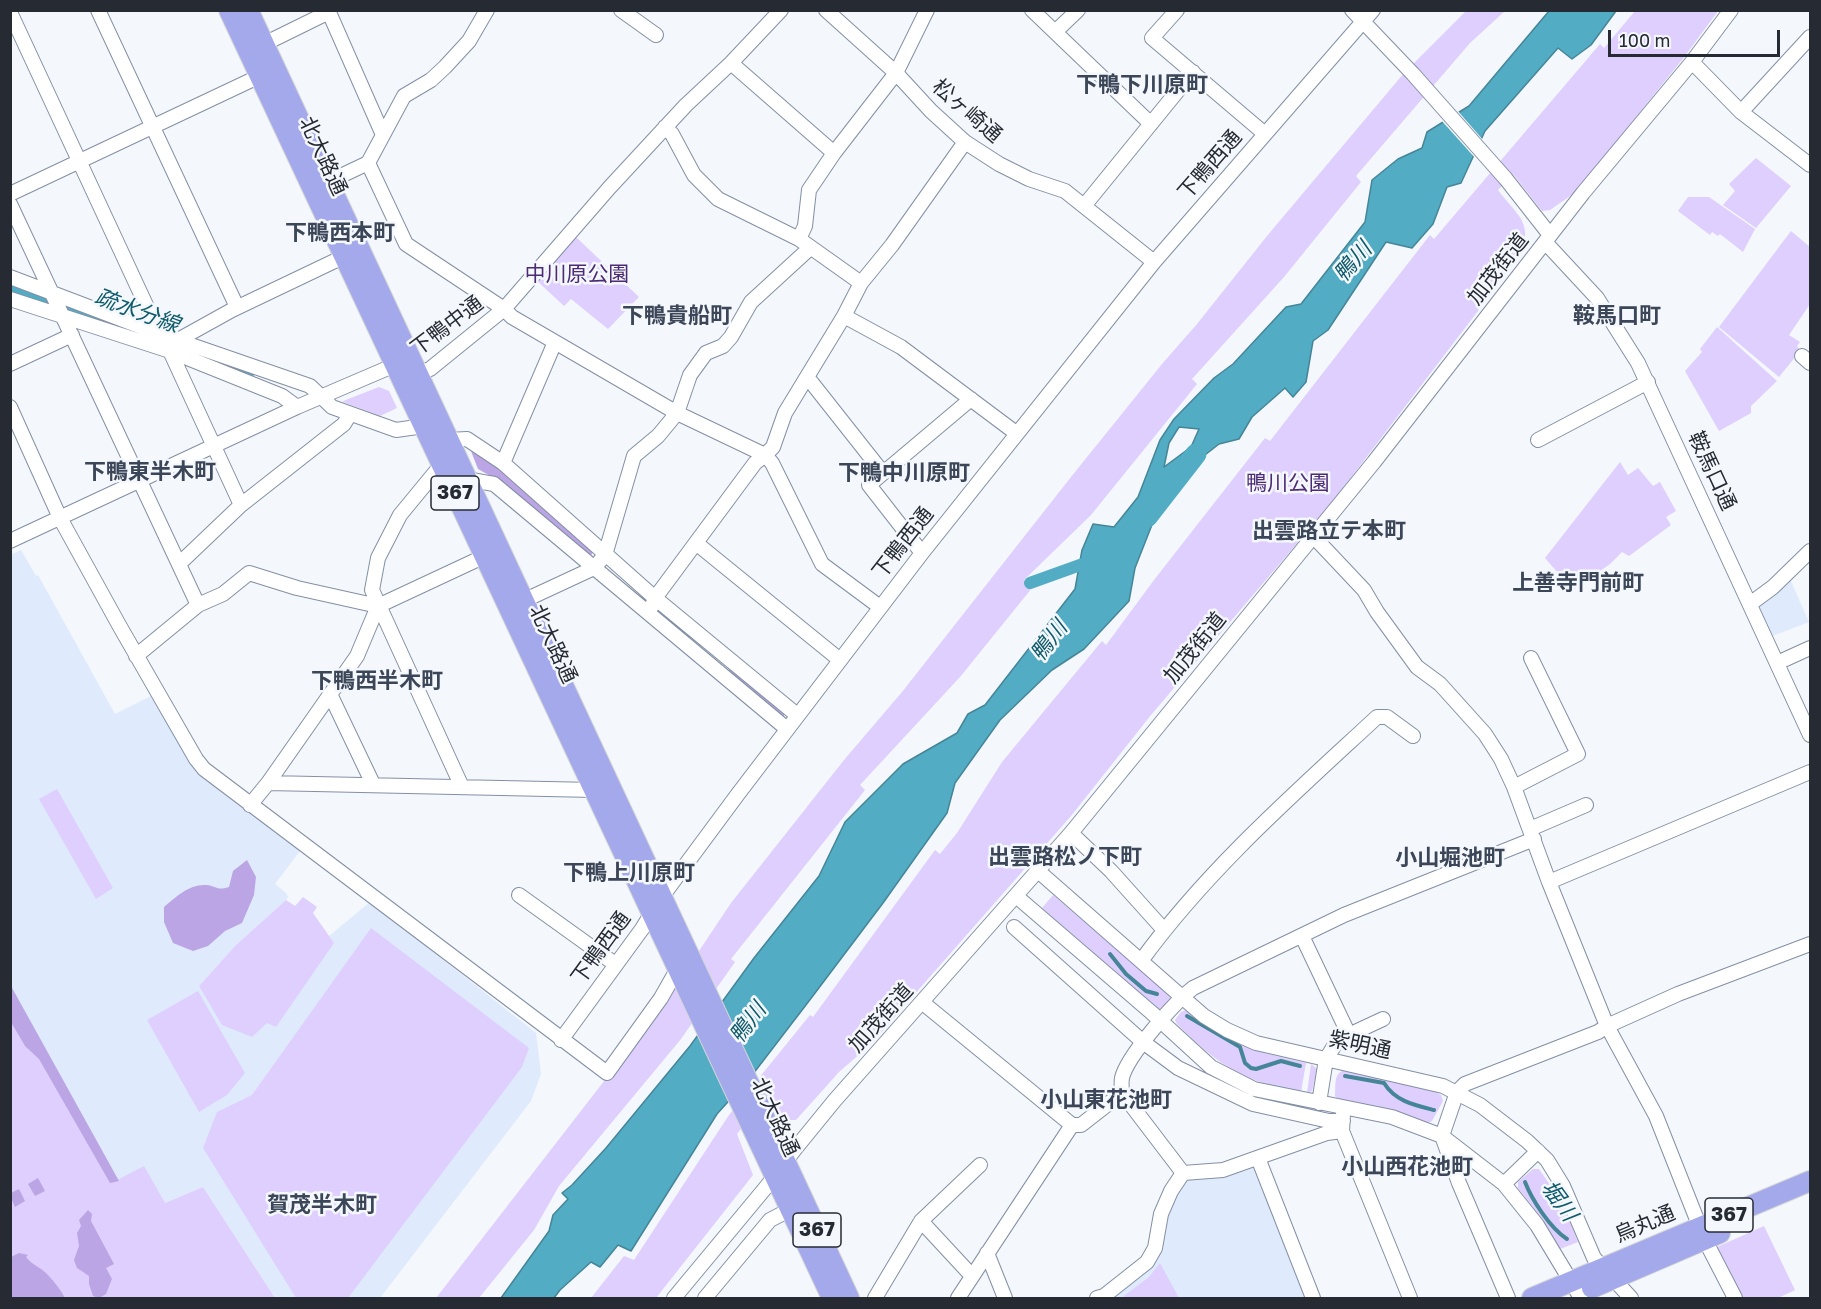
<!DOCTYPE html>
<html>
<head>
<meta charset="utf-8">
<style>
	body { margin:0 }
	#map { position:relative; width:1821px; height:1309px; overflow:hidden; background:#f4f7fb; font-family:"Golos Text",sans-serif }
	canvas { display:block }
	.frame { position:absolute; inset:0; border:12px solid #262b33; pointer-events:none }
	.scale { position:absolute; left:1608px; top:30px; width:172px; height:27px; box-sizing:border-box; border:3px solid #262b33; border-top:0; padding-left:8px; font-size:18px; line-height:21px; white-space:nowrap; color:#262b33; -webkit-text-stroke:4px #f4f7fb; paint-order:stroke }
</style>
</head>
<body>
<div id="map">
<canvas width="1821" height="1309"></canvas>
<div class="frame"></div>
<div class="scale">100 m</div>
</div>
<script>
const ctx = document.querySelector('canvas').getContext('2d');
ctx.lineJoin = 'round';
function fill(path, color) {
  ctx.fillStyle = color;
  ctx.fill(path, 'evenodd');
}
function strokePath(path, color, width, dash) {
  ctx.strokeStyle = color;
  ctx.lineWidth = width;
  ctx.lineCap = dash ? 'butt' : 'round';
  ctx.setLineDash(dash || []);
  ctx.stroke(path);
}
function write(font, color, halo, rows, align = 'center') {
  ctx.font = font + ' "Golos Text","Noto Sans JP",sans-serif';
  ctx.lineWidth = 5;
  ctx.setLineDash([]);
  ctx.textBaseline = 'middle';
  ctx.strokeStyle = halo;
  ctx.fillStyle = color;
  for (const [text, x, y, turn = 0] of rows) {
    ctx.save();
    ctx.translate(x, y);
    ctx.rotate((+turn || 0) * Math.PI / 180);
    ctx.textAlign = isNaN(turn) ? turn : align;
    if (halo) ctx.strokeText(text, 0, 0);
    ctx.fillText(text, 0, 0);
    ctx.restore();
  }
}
const built = new Path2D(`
	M21,550L36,576L38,575L115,714L151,696L196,772L300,851L275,884L286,893L288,897L286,900L235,946L199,986L334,944L329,936L370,902L536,1033L541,1074L531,1101L380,1298H275L203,1187L165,1203L117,1180L11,988L10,555Z
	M1790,579L1809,622L1770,637L1758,610L1759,604Z
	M1256,1166L1288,1255L1308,1298H1111L1147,1271L1163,1249L1165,1211L1181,1183L1189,1179L1219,1176Z`);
const green = new Path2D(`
	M1466,11H1505L1470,43L1356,176L1361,182L1284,277L1192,379L1197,384L1091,515L1024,580L1032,588L960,677L860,785L865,790L731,959L735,962L681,1039L559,1186L534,1230L479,1298H436L663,1005L731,903L844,760L902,692L1071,477L1162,364L1197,324L1267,236L1404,73Z
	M1635,11H1718L1685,56L1576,192L1550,210L1542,211L1513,174L1498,190C1505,200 1515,209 1521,219C1540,254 1488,281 1478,311L1333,501L1151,715L1071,816L870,1045L839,1072L796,1120H778L767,1096L737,1134L753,1175L656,1298H591L624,1256L634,1260L729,1115L810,1015L813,1017L935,850L940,854L957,833L1002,762L1102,641L1106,645L1154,580L1265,438L1270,441L1430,235L1434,239L1600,44L1604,48Z
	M1756,158L1791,186L1756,228L1723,205L1735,191L1729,184Z
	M1688,197H1709L1755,229L1743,252L1720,234L1718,236L1712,232L1710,235L1678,211Z
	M1791,231L1810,247V304L1789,335L1800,342L1797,346L1800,351L1779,377L1719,327Z
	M571,238H577L639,297L608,329L571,299L564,306L535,279Z
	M1717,327L1777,381L1751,406V413L1719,431L1685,371L1702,352L1700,349Z
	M379,387L389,391L397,408L380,416L343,402V401Z
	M1620,462L1628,475L1638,468L1653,486L1660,482L1676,511L1666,517L1671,525L1629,556L1622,552L1610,564L1573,590L1545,558Z
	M57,789L113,888L96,899L39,799Z
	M1053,895L1170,996L1171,1001L1163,1010L1159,1009L1042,908Z
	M303,897L317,907L313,913L334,943L276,1027L267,1023L252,1037L222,1025L199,986L235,946L286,900L295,906Z
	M371,928L529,1048L522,1067L348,1298H296L203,1148L217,1112L252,1095Z
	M10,988L117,1180L144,1166L165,1203L203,1187L275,1298H11Z
	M198,991L245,1073L227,1095L199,1112L147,1020Z
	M1186,1010L1222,1035L1264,1053L1306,1063L1301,1092C1285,1088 1267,1085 1251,1079C1222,1067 1199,1046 1177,1024L1175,1020L1181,1012Z
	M1311,1064L1317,1069L1312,1091L1307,1093Z
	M1345,1070L1434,1091L1441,1095L1443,1101L1432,1121L1428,1123L1339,1101L1335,1096C1336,1085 1333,1073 1345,1070Z
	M1533,1169H1539L1563,1204L1578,1242L1560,1249L1539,1215L1518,1188V1182Z
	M1764,1226L1795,1290L1778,1298H1741L1715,1248Z
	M1160,1263L1179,1298H1125L1124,1296L1149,1277Z`);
const forest = new Path2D(`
	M471,451L506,473L593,552L590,557L501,482L478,469Z
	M732,668L785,713L783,718L729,674L728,671Z
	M247,860L256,877L254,895L242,923L225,931L208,946L193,951L173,943L164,922V907C176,897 189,884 206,885C217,886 216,891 229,887L233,871Z
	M10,986H11L119,1181L110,1183L39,1059L25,1046L11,1022Z
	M38,1178L45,1191L35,1196L28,1184Z
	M19,1189L25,1201L15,1207L11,1198V1193Z
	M88,1210L92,1214L91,1221L114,1264L106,1268L112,1279L106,1294L99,1298L93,1296L89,1284V1276L77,1268L74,1260L79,1246L77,1233L81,1226L79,1220Z
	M19,1253L28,1255L26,1257C32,1265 40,1267 46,1273C53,1280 61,1290 65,1298H11V1257Z`);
const water = new Path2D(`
	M1549,11H1616L1591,45L1572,59L1558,48L1485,131L1461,183L1447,187L1433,224L1412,248L1386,242L1328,330L1313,341L1306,382L1293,397L1285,388L1252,417L1239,439L1219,444L1168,484L1135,568L1129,601L1084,649L1052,670L1000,720L955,783L947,813L883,903L809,1001L753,1074L717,1114L631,1251L618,1245L600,1267L591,1262L560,1290L554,1298H501L549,1231L553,1215L568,1199L562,1193L572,1185L606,1148L690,1046L754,958L819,876L845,822L903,764L957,733L968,714L985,705L1075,589L1082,550L1093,524L1114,527L1138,497L1160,440L1174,419L1214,378L1233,364L1286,307L1301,304L1365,222L1372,180L1398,159L1422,148L1427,132L1469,106ZM1179,427L1199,429L1191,447L1164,467L1169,443Z`);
const pier = new Path2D(`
	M1457,110L1484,141L1476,159L1441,120Z`);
const stream = new Path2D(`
	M1110,954L1126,974L1146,991L1157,994
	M1187,1016L1240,1047L1245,1063L1251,1068L1256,1069L1281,1061L1300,1066
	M1345,1076L1384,1083C1395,1101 1414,1105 1434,1110
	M1525,1182C1532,1200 1550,1228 1567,1239`);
const canal = new Path2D(`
	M10,287L122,329
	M220,364L248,374
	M1030,583L1094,560`);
const river = new Path2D(`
	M1147,517L1196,454`);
const minor = new Path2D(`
	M98,10L237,307
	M328,10L383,135
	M621,10L656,35
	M826,10L896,73L931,111L965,142L999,164L1029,179L1065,191L1154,262
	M1032,10L1151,124
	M1177,10L1152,38L1265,134
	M1352,10L1413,74L1506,179L1550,235
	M10,12L159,333
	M1055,32L1078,10
	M264,44L329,12
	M1692,62L1741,112L1810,165
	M731,63L834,153
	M1741,112L1810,37
	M665,127L672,134L694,175L718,199L799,239L861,283
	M368,163L406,244L504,309L512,317L677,413L765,455L773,447L785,413L844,316L861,283L892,245L965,142
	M328,182L368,163L404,96L431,80L445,67L469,41L487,10
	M10,194L260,76
	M10,204L198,605L223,594L249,573L297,588L378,606L485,556
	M1084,206L1193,72
	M799,239L805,226L809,190L834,153L896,73L927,10
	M1545,242L1597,298L1638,363L1810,735
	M10,277L168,337L310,386L332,407L396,430L424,426
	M10,299L170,351L282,396L297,407
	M844,316L901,347L1016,433
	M178,340L232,310L343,257
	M169,346L170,351L241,505
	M1802,356L1810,363
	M10,364L72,335
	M808,378L883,473
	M10,407L60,518L119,625L196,759L204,769L607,1073L661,998L678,968
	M448,440L467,439L503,463L655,598L797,715
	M1538,440L1648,382
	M503,463L555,342
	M442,464L400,515L378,558L372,590L462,787
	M466,479L494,484L787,729
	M1314,537L1364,590L1377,612L1417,667L1440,684L1485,734L1501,759L1514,787L1549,882L1607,1026L1656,1116L1705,1240L1735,1298
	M10,541L297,407L395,365L417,374L430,369L504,309L610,187L686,105L731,63L781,10
	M696,543L840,660
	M922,553L869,485L971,399
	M179,564L241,505L344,424L350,414
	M523,601L594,568L605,555L634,456L658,436L677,413L690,375L706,353L723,346L731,337L751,302L810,248
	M1750,604L1773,587L1810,551
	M652,606L655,598L755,463L765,455L772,463L822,564L880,607
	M136,656L198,605
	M1777,663L1810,648
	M330,694L373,784
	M268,783L594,790
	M1514,787L1578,754L1531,658
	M250,805L268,783L357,656L378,606
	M1530,829L1586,805
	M1071,833L1111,871L1164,930
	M1037,870L1182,997L1204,1016L1227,1030L1256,1043L1443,1086L1480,1105L1527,1141L1547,1160L1563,1186L1594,1258L1631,1298
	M1549,882L1810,772
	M519,895L615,964
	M1016,896L1152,1013L1211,1067L1254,1089L1392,1117L1442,1136L1504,1184L1537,1225L1581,1298
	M1014,927L1143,1042L1178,1068L1253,1104L1329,1121H1343
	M1302,936L1349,1035
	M1141,961C1208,869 1294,794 1377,717H1387L1413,736
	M923,1003L1072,1125H1081L1122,1093C1122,1088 1121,1083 1122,1078C1127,1056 1174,1003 1193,988L1344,915L1534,839
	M561,1040L642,929L661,898L738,794L922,553L1154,262L1373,10
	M1122,1093L1183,1173
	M1319,1103L1326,1059L1338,1040L1383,1019
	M1342,1131L1410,1298
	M1258,1158L1313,1298
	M1504,1184L1538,1151
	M921,1221L972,1276
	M987,1253L1005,1298
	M674,1298L767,1186L795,1149L835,1100L1071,833L1374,462L1583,193L1692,62L1731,10
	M705,1298L770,1220L791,1209
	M875,1298L921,1221L980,1165
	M958,1298L1072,1125
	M1097,1298L1104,1296L1147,1262L1155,1248L1161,1214L1171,1191L1183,1173L1223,1170L1327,1133L1342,1131L1343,1114
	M1508,1298L1459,1183L1442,1136L1457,1092L1465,1084L1598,1032L1607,1026L1678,994L1810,944`);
const highway = new Path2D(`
	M229,10L832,1298
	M248,10L849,1298
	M1592,1288L1720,1233
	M1532,1298L1810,1181`);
const shields = [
	[455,493,48],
	[1729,1215,48],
	[817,1230,48]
];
const shieldNames = [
	["367",455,493],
	["367",1729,1215],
	["367",817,1230]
];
const streetNames = [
	["松ヶ崎通",967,111,41],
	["北大路通",323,156,65],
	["下鴨西通",1210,165,-49],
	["加茂街道",1498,269,-52],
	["下鴨中通",447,326,-37],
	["鞍馬口通",1712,471,65],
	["下鴨西通",903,543,-52],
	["北大路通",553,644,65],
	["加茂街道",1195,648,-51],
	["下鴨西通",601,948,-54],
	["加茂街道",881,1018,-48],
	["紫明通",1360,1045,12],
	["北大路通",775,1117,65],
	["烏丸通",1645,1224,-23]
];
const parkNames = [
	["中川原公園",577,274],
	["鴨川公園",1288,483]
];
const neighbourhoodNames = [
	["下鴨下川原町",1142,85],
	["下鴨西本町",340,233],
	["下鴨貴船町",677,316],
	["鞍馬口町",1617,316],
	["下鴨東半木町",150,472],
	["下鴨中川原町",904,473],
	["出雲路立テ本町",1329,531],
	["上善寺門前町",1578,583],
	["下鴨西半木町",377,681],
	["出雲路松ノ下町",1065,857],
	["小山堀池町",1450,858],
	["下鴨上川原町",629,873],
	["小山東花池町",1106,1100],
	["小山西花池町",1407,1167],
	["賀茂半木町",322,1205]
];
const waterNames = [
	["鴨川",1353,262,-49],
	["疏水分線",137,311,20],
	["鴨川",1049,641,-52],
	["鴨川",748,1023,-53],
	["堀川",1559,1201,54]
];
fill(built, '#dfebfc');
fill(green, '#dfcffe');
fill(forest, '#bca5e4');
fill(water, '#52acc4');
strokePath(water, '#458598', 1.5);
fill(pier, '#f4f7fb');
strokePath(stream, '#458598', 4);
strokePath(canal, '#52acc4', 12);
strokePath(river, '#52acc4', 21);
strokePath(minor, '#8390a4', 16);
strokePath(highway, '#d4d5d6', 22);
strokePath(minor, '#fff', 14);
strokePath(highway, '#a4a9ec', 20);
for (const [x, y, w] of shields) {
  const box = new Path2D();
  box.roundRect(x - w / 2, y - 17, w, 34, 4.5);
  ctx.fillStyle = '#f4f7fb';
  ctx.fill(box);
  strokePath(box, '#262b33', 1.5);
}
write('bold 20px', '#262b33', null, shieldNames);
write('21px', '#262b33', '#f4f7fb', streetNames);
write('21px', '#4c2b75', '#f4f7fb', parkNames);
write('bold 22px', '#3b4658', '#f4f7fb', neighbourhoodNames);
write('italic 22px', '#0f5b6c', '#f4f7fb', waterNames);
</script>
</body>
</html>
